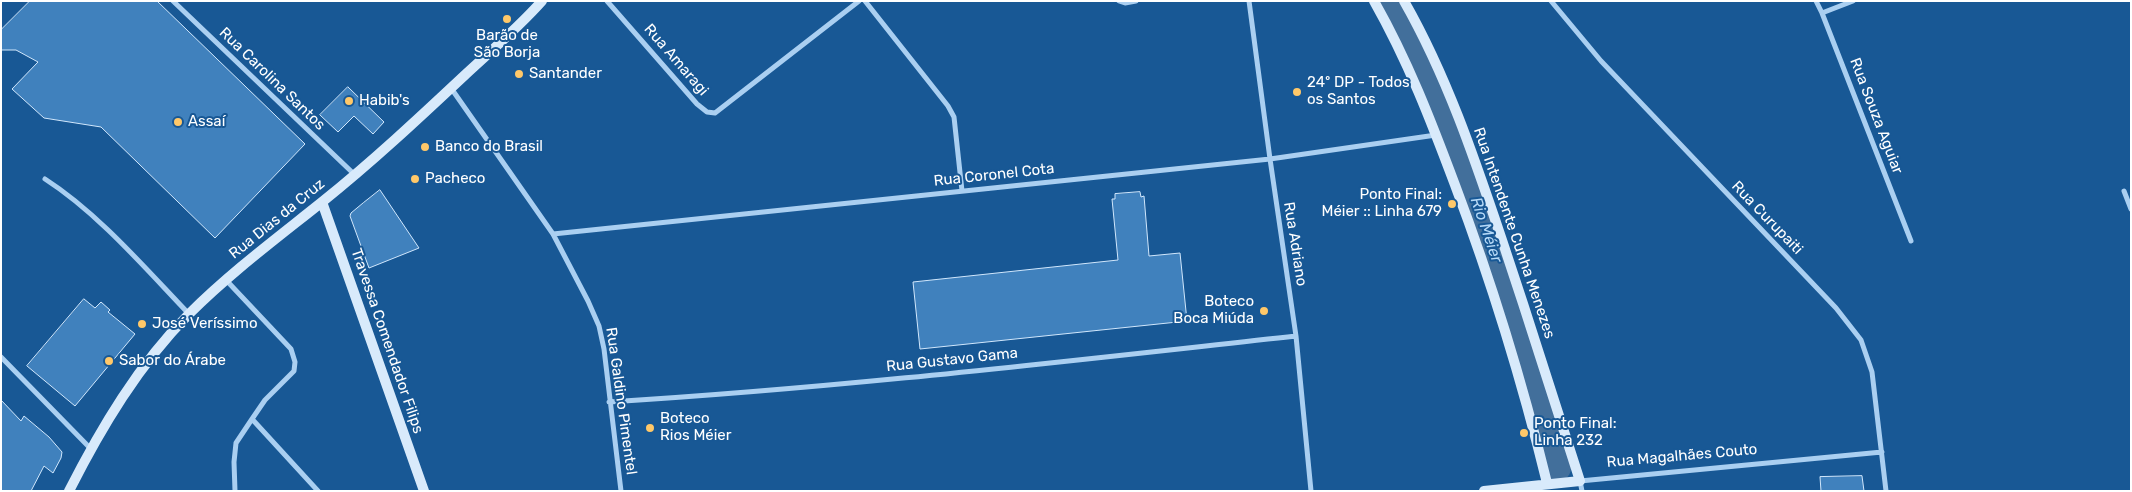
<!DOCTYPE html>
<html>
<head>
<meta charset="utf-8">
<style>
	body { margin:0 }
	#map { position:relative; width:2132px; height:492px; overflow:hidden; background:#185895; font-family:Rubik,sans-serif }
	canvas { display:block }
	.frame { position:absolute; inset:0; border:2px solid #fff; pointer-events:none }
</style>
</head>
<body>
<div id="map">
<canvas width="2132" height="492"></canvas>
<div class="frame"></div>
</div>
<script>
const ctx = document.querySelector('canvas').getContext('2d');
ctx.lineJoin = 'round';
function strokePath(path, color, width, dash) {
  ctx.strokeStyle = color;
  ctx.lineWidth = width;
  ctx.lineCap = dash ? 'butt' : 'round';
  ctx.setLineDash(dash || []);
  ctx.stroke(path);
}
function fill(path, color) {
  ctx.fillStyle = color;
  ctx.fill(path, 'evenodd');
}
function write(font, color, halo, rows, align = 'center') {
  ctx.font = font + ' Rubik,sans-serif';
  ctx.lineWidth = 4;
  ctx.setLineDash([]);
  ctx.textBaseline = 'middle';
  ctx.strokeStyle = halo;
  ctx.fillStyle = color;
  for (const [text, x, y, turn = 0] of rows) {
    ctx.save();
    ctx.translate(x, y);
    ctx.rotate((+turn || 0) * Math.PI / 180);
    ctx.textAlign = isNaN(turn) ? turn : align;
    if (halo) ctx.strokeText(text, 0, 0);
    ctx.fillText(text, 0, 0);
    ctx.restore();
  }
}
const river = new Path2D(`
	M1390,1C1429,70 1456,143 1482,217C1510,300 1536,383 1558,468`);
const building = new Path2D(`
	M30,1H157L305,144L215,238L101,127L44,118L12,89L38,62L16,50H1V30Z
	M348,87L384,122L373,134L354,116L338,132L320,115Z
	M380,190L419,248L369,268L350,216L351,213L363,203Z
	M1140,192L1141,197L1144,196L1149,256L1180,253L1187,321L920,349L913,282L1118,260L1112,199H1115V194Z
	M84,299L95,308L101,302L110,310L108,312L135,334L75,406L27,366Z
	M1,400L21,421L24,416L49,437L62,452L61,458L53,473L44,466L31,491H1Z
	M1862,476L1864,491H1821L1820,477Z`);
const street = new Path2D(`
	M173,1L355,175
	M607,1L697,104L707,112L715,113L859,1
	M865,1L948,106L954,117L962,191
	M1119,1L1125,3L1136,1
	M1249,1L1270,159L1296,336L1311,491
	M1551,1L1601,61L1836,308L1861,340L1872,372L1886,491
	M1816,1L1822,13L1911,241
	M1822,13L1853,1
	M451,88L553,234L588,301L599,326L604,349L621,491
	M45,179C98,213 145,268 189,314
	M2124,191L2131,209
	M553,234L1270,159L1436,135
	M226,280L291,349L295,362L294,371L265,400L252,419L318,491
	M1,357L90,448
	M609,402C839,388 1067,361 1296,336
	M235,491L234,462L236,443L252,419
	M1582,491L1580,481L1882,452`);
const secondary = new Path2D(`
	M1374,1C1408,61 1431,121 1455,185C1492,283 1522,381 1547,483
	M1404,1C1448,78 1476,163 1504,246C1530,324 1555,402 1580,481L1484,491
	M322,202L424,491
	M69,491C101,428 139,364 189,314C230,273 277,238 322,202C372,162 419,118 466,74C492,50 519,27 542,1`);
const markers = [
	[507,19,5,"#ffc869"],
	[519,74,5,"#ffc869"],
	[1297,92,5,"#ffc869"],
	[349,101,5,"#ffc869"],
	[178,122,5,"#ffc869"],
	[425,147,5,"#ffc869"],
	[415,179,5,"#ffc869"],
	[1452,204,5,"#ffc869"],
	[1264,311,5,"#ffc869"],
	[142,324,5,"#ffc869"],
	[109,361,5,"#ffc869"],
	[650,428,5,"#ffc869"],
	[1524,433,5,"#ffc869"]
];
const poiNames = [
	["Barão de",507,36,"center"],
	["São Borja",507,53,"center"],
	["Santander",529,74],
	["24º DP - Todos",1307,83],
	["os Santos",1307,100],
	["Habib's",359,101],
	["Assaí",188,122],
	["Banco do Brasil",435,147],
	["Pacheco",425,179],
	["Ponto Final:",1442,195,"right"],
	["Méier :: Linha 679",1442,212,"right"],
	["Boteco",1254,302,"right"],
	["Boca Miúda",1254,319,"right"],
	["José Veríssimo",152,324],
	["Sabor do Árabe",119,361],
	["Boteco",660,419],
	["Rios Méier",660,436],
	["Ponto Final:",1534,424],
	["Linha 232",1534,441]
];
const streetNames = [
	["Rua Amaragi",676,60,49],
	["Rua Carolina Santos",272,79,44],
	["Rua Souza Aguiar",1876,116,69],
	["Rua Coronel Cota",994,175,-6],
	["Rua Curupaiti",1767,218,46],
	["Rua Dias da Cruz",277,219,-39],
	["Rua Intendente Cunha Menezes",1514,233,71],
	["Rua Adriano",1295,244,81],
	["Travessa Comendador Filips",387,341,71],
	["Rua Gustavo Gama",952,360,-6],
	["Rua Galdino Pimentel",621,401,82],
	["Rua Magalhães Couto",1682,456,-5]
];
const waterNames = [
	["Rio Méier",1486,230,71]
];
strokePath(river, '#426f9b', 26);
fill(building, '#4081bd');
strokePath(building, '#d1e7fc', 1);
strokePath(street, '#aacff1', 5);
strokePath(secondary, '#d8eafb', 10);
for (const [x, y, r, color] of markers) {
  const dot = new Path2D();
  dot.arc(x, y, r, 0, 2 * Math.PI);
  ctx.fillStyle = color;
  ctx.fill(dot);
  strokePath(dot, '#185895', 2);
}
write('15px', '#fff', '#185895', poiNames, 'left');
write('15px', '#fff', '#185895', streetNames);
write('italic 16px', '#b6d9f7', '#185895', waterNames);
</script>
</body>
</html>
